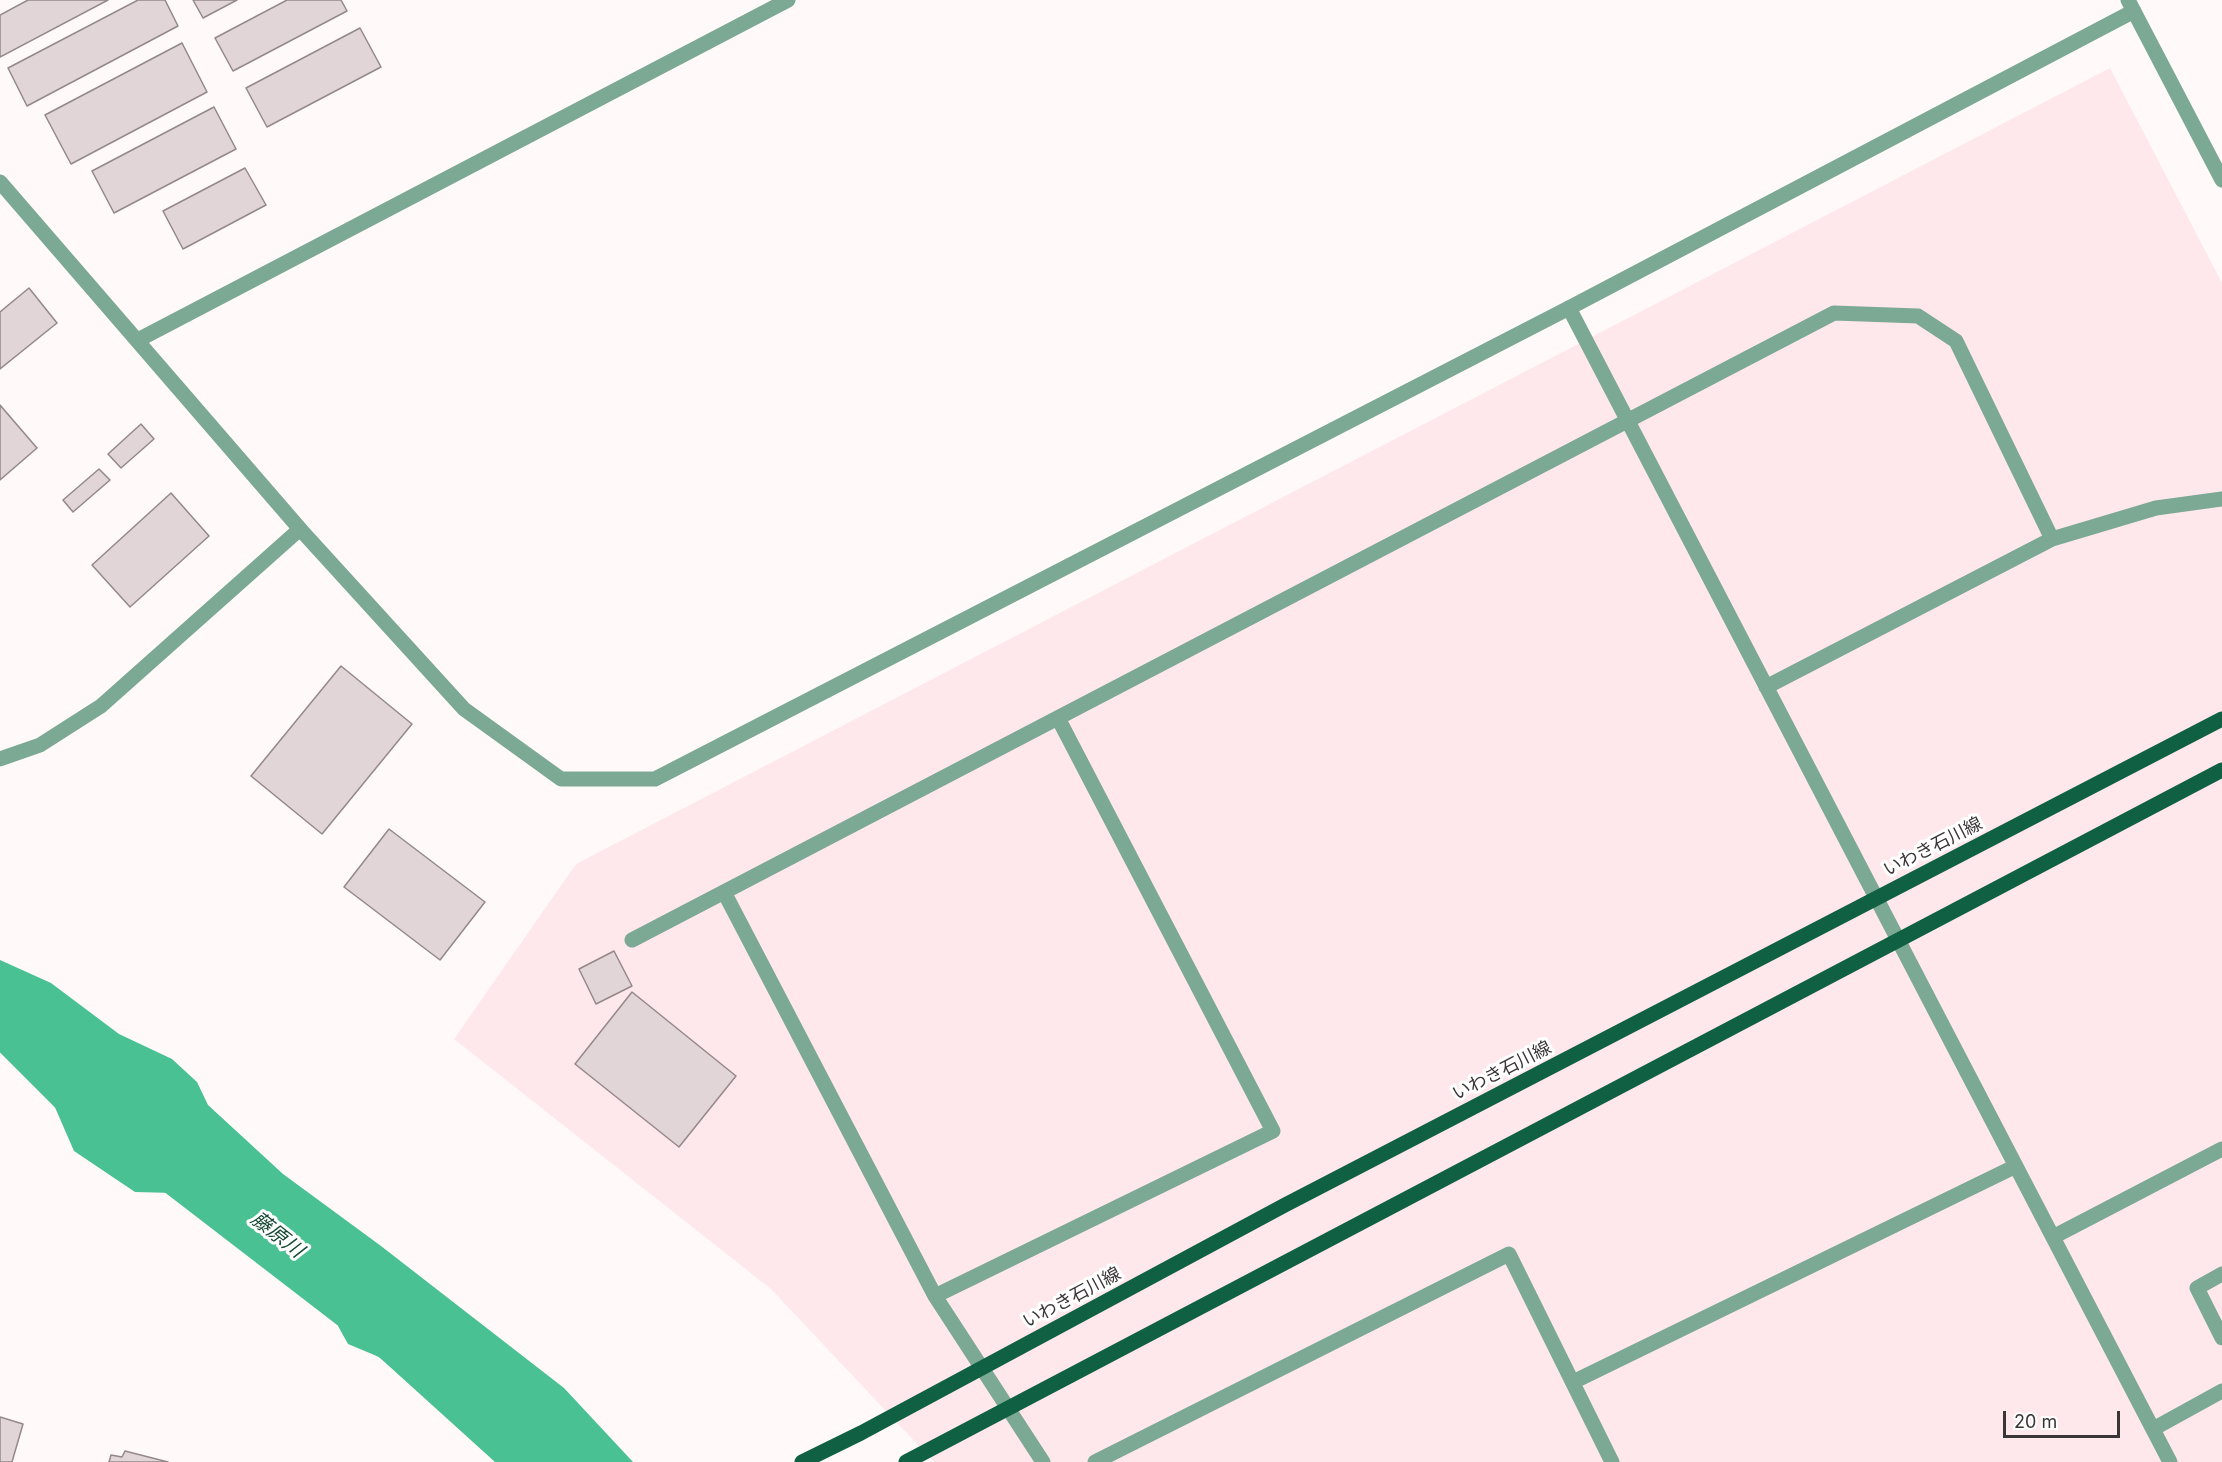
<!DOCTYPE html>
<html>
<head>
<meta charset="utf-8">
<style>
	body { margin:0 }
	#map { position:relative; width:2222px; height:1462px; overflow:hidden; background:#fff9fa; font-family:Inter,sans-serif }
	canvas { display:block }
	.scale { position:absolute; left:2003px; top:1411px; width:117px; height:27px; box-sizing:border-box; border:3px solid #3a3536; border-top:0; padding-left:8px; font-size:18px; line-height:21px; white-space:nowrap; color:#3a3536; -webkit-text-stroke:4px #fff; paint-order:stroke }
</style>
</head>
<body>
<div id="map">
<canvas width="2222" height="1462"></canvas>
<div class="scale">20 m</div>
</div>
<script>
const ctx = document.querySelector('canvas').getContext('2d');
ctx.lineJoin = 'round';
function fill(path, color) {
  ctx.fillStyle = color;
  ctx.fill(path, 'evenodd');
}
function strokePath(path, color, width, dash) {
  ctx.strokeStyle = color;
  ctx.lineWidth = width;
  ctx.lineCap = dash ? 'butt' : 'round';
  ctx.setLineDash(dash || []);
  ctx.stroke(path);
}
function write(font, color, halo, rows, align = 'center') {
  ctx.font = font + ' Inter,"Noto Sans JP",sans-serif';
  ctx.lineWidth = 6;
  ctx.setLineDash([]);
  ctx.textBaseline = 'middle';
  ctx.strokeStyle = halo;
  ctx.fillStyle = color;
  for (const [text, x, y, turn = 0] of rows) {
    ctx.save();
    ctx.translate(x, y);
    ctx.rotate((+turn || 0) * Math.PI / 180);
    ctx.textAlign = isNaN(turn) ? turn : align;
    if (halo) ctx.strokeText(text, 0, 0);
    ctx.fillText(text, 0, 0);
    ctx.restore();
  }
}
const built = new Path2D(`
	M2110,68L2222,283V1462H934L771,1289L454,1039L576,864Z`);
const water = new Path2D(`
	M0,960L51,983L119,1034L172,1059L197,1082L208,1105L283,1174L381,1246L564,1388L633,1462H495L379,1357L348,1344L338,1326L349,1300L334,1264L302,1234L250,1193L217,1178L174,1193L135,1192L74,1151L47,1089L0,1045Z`);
const river = new Path2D(`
	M0,1003L80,1083L431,1353L559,1462`);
const building = new Path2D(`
	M28,0H108L0,57V15Z
	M138,0H165L178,26L27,106L8,68Z
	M193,0H237L203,18Z
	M287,0H341L347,11L233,71L215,38Z
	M360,28L381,67L267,127L246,88Z
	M182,43L207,92L71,164L45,115Z
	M214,107L236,149L114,213L92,171Z
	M245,168L266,205L183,249L163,211Z
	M29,288L57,323L0,369V312Z
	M0,405L37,448L0,480Z
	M141,424L154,439L121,468L108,454Z
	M99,469L110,480L73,512L63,500Z
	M171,493L209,536L130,607L92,565Z
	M341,666L412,724L322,834L251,776Z
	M389,829L485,902L440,960L344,887Z
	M614,951L632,986L596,1004L579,969Z
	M632,992L736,1076L679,1147L575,1064Z
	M0,1417L23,1424L12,1462H0Z
	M125,1451L168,1462H109L111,1455L122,1457Z`);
const service = new Path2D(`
	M1569,308L2170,1462
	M1766,687L2052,539L2156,508L2222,499
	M724,892L935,1296L1043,1462
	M632,940L1834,313L1918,316L1956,341L2052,539
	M2053,1237L2222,1149
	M2222,1274L2197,1288L2222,1338
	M935,1296L1273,1131L1058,718
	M1573,1382L2016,1166
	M2153,1429L2222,1391
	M1095,1462L1509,1254L1612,1462`);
const minor = new Path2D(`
	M0,759L40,745L101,706L300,529`);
const tertiary = new Path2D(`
	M2128,0L2222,180
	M0,182L300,529L464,709L561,779H655L1569,308L2134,11
	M138,340L788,0`);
const primary = new Path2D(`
	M802,1462L861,1433L1285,1205L2222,719
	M906,1462L2222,770`);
const streetNames = [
	["いわき石川線",1933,847,-27],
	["いわき石川線",1502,1071,-27],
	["いわき石川線",1072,1298,-28]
];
const waterNames = [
	["藤原川",277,1235,38]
];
fill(built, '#ffe8ec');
fill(water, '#49c192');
strokePath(river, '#49c192', 70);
fill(building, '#e2d5d7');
strokePath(building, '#94888a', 1.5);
strokePath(service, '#7ca993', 15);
strokePath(minor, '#7ca993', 15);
strokePath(tertiary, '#7ca993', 15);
strokePath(primary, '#106044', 15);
write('18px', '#3a3536', '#fff', streetNames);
write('italic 20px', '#164834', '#fff', waterNames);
</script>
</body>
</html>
